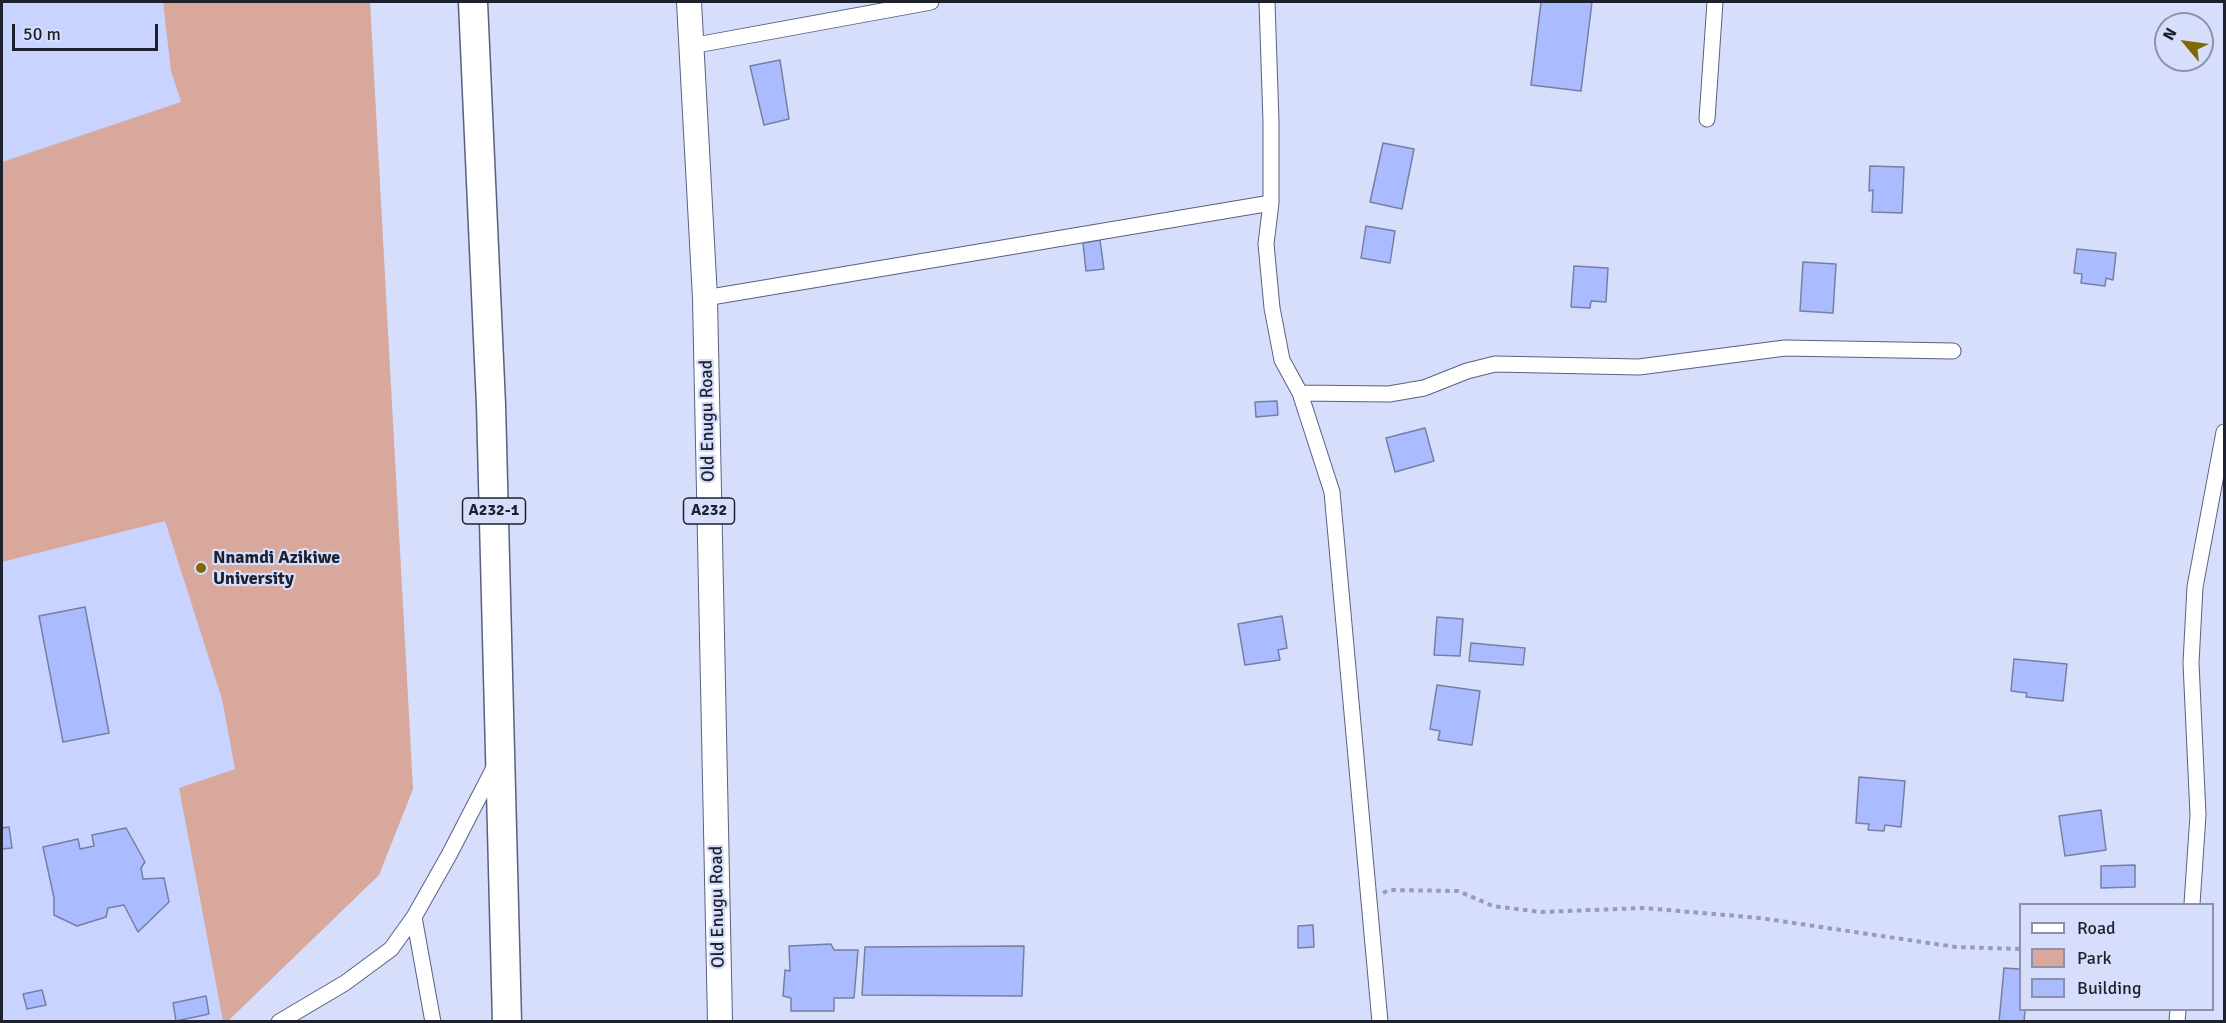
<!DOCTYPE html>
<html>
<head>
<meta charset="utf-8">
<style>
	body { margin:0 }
	#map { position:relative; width:2226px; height:1023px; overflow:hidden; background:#d6defb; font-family:Signika,sans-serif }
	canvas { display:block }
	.frame { position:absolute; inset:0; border:3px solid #1d212e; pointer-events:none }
	.legend { position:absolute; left:2019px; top:903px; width:195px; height:108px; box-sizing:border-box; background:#d6defb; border:2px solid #8c92a9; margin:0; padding:8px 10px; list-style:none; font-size:18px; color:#1d212e }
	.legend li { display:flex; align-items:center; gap:12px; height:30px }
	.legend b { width:30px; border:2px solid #8c92a9 }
	.north { position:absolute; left:2154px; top:12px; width:60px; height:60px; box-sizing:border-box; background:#d6defb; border:2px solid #8c92a9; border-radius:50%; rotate:299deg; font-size:16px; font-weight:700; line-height:24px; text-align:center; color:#1d212e }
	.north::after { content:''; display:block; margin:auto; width:21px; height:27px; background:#816901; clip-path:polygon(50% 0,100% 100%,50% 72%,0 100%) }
	.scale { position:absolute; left:12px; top:24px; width:146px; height:27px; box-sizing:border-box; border:3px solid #1d212e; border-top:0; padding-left:8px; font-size:18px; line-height:21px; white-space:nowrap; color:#1d212e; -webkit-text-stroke:4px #d6defb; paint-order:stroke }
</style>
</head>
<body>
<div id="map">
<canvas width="2226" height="1023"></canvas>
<div class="frame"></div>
<ul class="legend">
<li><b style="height:8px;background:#fff"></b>Road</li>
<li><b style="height:16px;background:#d9a89c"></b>Park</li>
<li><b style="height:16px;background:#abf"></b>Building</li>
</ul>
<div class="north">N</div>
<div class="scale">50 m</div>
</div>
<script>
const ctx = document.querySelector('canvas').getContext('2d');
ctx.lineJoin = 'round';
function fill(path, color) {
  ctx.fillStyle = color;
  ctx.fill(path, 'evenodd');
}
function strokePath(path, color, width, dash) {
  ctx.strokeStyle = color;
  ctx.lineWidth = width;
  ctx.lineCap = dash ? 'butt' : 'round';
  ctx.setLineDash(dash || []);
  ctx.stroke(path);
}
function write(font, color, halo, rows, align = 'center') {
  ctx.font = font + ' Signika,sans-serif';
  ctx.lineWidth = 4.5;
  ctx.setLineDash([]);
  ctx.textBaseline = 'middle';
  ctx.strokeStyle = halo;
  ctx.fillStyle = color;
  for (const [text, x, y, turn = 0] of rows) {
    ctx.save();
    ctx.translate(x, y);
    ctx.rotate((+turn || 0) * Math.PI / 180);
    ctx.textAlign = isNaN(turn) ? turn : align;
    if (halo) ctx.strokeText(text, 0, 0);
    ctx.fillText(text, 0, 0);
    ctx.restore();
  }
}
const built = new Path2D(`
	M2,2H370L413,789L379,875L228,1021L2,1022Z`);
const green = new Path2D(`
	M163,2H370L413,789L379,875L228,1021H223L179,788L235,769L222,699L165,521L2,562V162L181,102L171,71Z`);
const building = new Path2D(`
	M1541,2H1592L1581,91L1531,85Z
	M780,60L789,119L764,125L750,66Z
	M1383,143L1414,149L1402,209L1370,202Z
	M1870,166L1904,167L1902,213L1872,212L1873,190L1869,191Z
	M1366,226L1395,231L1390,263L1361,258Z
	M1100,240L1104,269L1086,271L1083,243Z
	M2077,249L2116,253L2113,280L2106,278L2105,286L2081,283L2082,274L2074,273Z
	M1803,262L1836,264L1833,313L1800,311Z
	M1574,266L1608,268L1606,302L1591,301L1590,308L1571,307Z
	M1277,401L1278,415L1256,417L1255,402Z
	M1425,428L1434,461L1395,472L1386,438Z
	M85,607L109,733L63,742L39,616Z
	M1282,616L1287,648L1278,650L1280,660L1245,665L1238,624Z
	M1437,617L1463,619L1460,656L1434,655Z
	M1471,643L1525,648L1523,665L1469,661Z
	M2014,659L2067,664L2063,701L2026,697L2027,693L2011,691Z
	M1437,685L1480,691L1472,745L1438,740L1440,731L1430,729Z
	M1859,777L1905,781L1901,827L1885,825L1884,831L1868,830L1869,824L1856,823Z
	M2101,810L2106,850L2065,856L2059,816Z
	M9,827L12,848L2,849V828Z
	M126,828L145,862L141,868L143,879L164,878L169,902L138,932L124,905L108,908L106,917L77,926L54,915V898L43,847L78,839L80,849L94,846L92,835Z
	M2135,865V887L2101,888V866Z
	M1313,925L1314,947L1298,948V926Z
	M831,944L834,950H858L854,998H834V1011H791V998L783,996L785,970L790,971L789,946Z
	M1024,946L1022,996L862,995L865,947Z
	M2004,968L2020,969V1010H2025L2024,1022H1999Z
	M42,990L46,1005L27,1009L23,994Z
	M206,996L209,1014L176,1021L173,1003Z`);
const path = new Path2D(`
	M1383,893L1389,890L1458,891L1493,906L1541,912L1644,908L1760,918L1956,947L2020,949`);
const street = new Path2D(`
	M1267,2L1271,122V203L1266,244L1272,308L1282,360L1300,393L1332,492L1380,1022
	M691,46L931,2
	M1707,119L1715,2
	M705,298L1271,203
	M1300,393L1389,394L1424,388L1467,371L1495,364L1639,367L1785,348L1953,351
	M2192,904L2198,815L2191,663L2195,587L2224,432
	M414,917L433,1022
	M279,1022L345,983L391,949L414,917L449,855L496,764
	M2177,1022L2178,1010`);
const primary = new Path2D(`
	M689,2L705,298L720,1022`);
const highway = new Path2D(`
	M473,2L491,405L507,1022`);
const markers = [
	[201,568,6,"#816901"]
];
const shields = [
	[494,511,63],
	[709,511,51]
];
const shieldNames = [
	["A232-1",494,511],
	["A232",709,511]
];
const streetNames = [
	["Old Enugu Road",708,421,-91],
	["Old Enugu Road",718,907,-91]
];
const poiNames = [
	["Nnamdi Azikiwe",213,558],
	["University",213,579]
];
fill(built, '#c8d4ff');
fill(green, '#d9a89c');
fill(building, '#abf');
strokePath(building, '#777fa0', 1.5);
strokePath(street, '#596180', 17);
strokePath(primary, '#596180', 26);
strokePath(highway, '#596180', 31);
strokePath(path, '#959cb3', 4, [4.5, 4.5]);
strokePath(street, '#fff', 15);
strokePath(primary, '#fff', 24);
strokePath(highway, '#fff', 28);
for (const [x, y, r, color] of markers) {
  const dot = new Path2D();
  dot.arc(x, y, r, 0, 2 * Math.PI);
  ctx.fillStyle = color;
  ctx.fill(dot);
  strokePath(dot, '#d6defb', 2);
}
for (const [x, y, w] of shields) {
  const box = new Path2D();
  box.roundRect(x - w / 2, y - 13, w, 26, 4.5);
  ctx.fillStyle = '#d6defb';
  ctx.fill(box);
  strokePath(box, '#1d212e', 1.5);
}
write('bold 16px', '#1d212e', null, shieldNames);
write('18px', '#1d212e', '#d6defb', streetNames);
write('bold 18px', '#1d212e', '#d6defb', poiNames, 'left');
</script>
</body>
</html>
